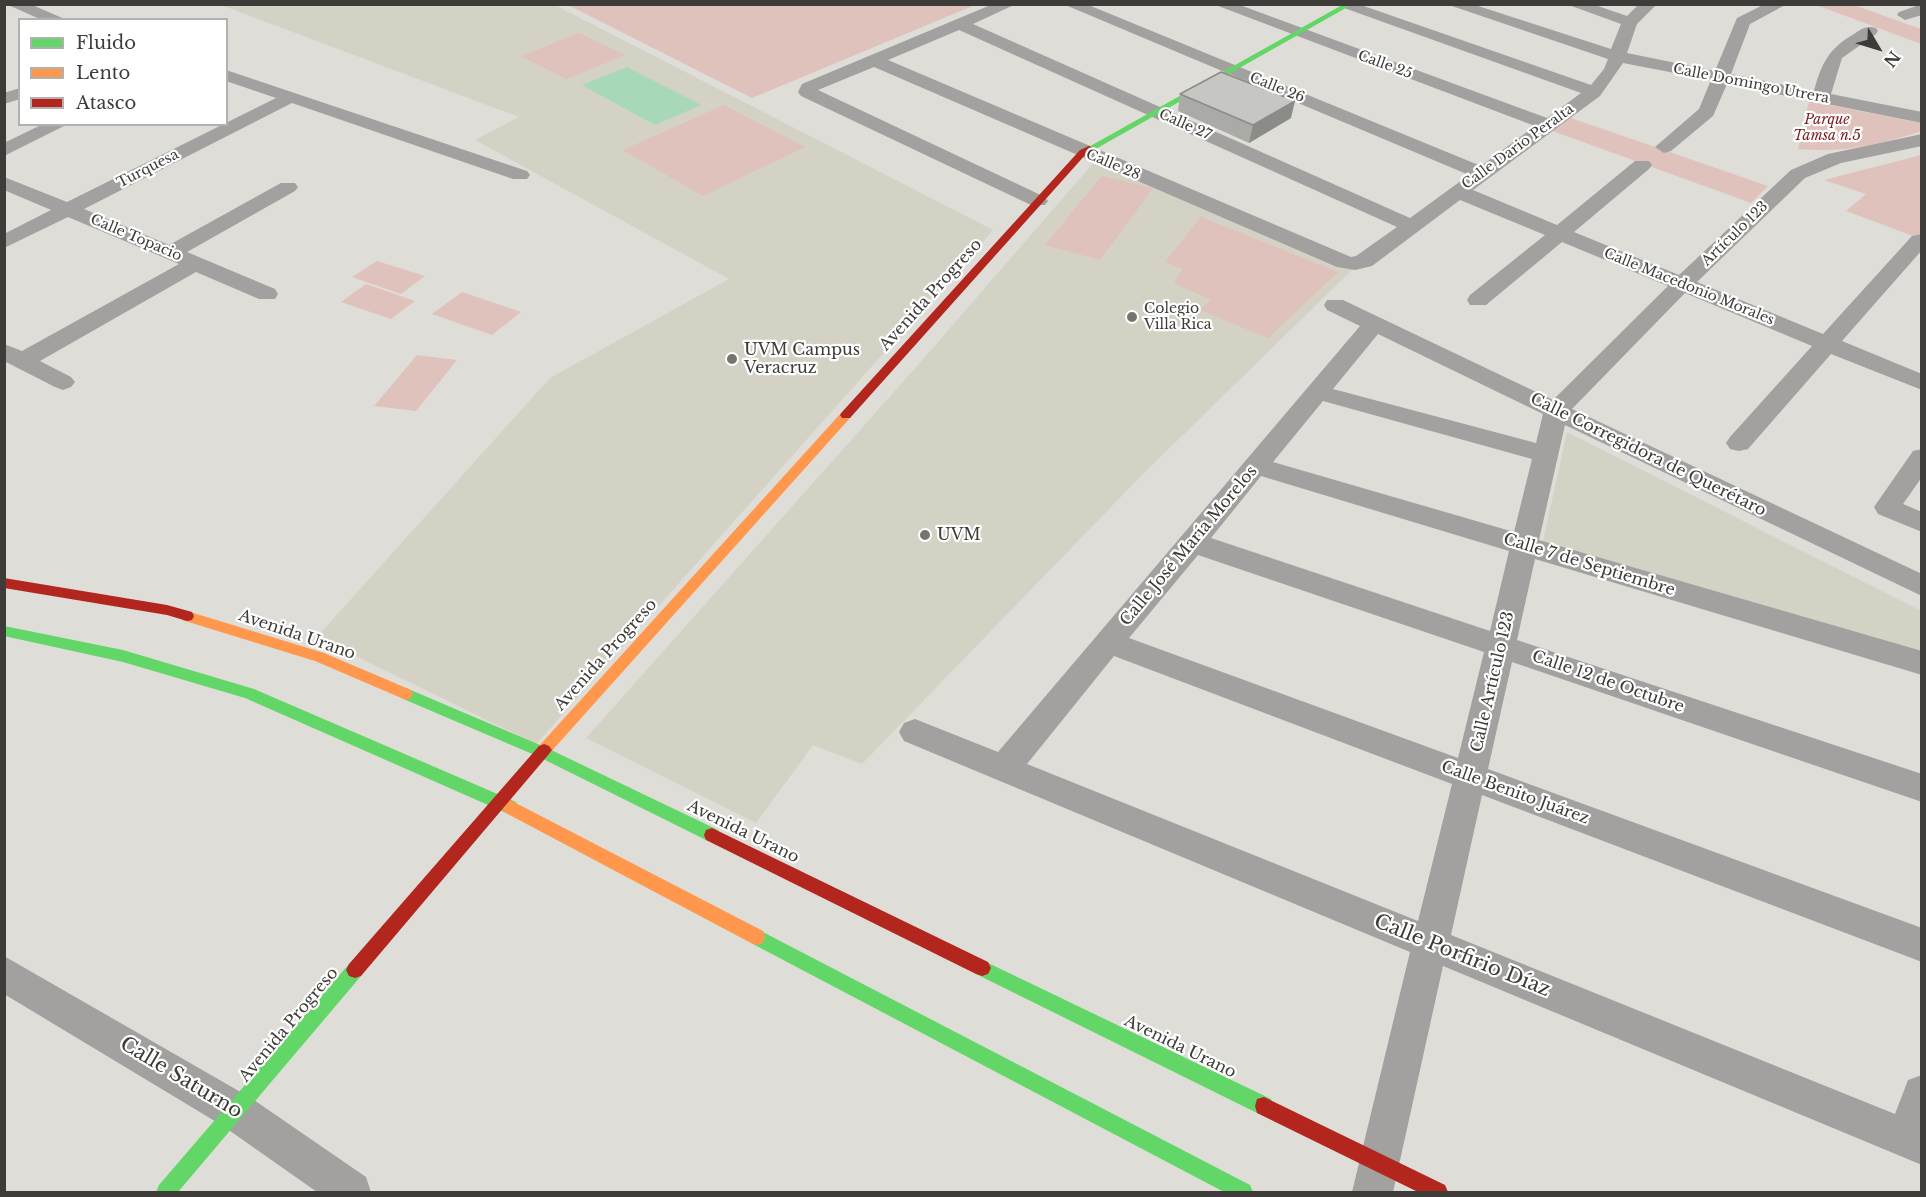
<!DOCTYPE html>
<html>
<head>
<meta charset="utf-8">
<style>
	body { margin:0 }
	#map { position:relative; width:1926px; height:1197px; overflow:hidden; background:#dfddd8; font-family:"Libre Baskerville",serif }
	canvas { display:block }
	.frame { position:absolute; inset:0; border:6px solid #3d3c38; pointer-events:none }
	.legend { position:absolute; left:18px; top:18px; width:210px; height:108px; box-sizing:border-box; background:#fff; border:2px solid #b1b1af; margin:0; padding:8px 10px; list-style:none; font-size:18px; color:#3d3c38 }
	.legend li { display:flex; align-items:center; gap:12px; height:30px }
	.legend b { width:30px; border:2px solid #b1b1af }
	.north { position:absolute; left:1848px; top:18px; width:60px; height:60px; -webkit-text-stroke:4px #fff; paint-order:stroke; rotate:128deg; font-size:16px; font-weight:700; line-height:24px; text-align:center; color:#3d3c38 }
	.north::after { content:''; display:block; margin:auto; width:21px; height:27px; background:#3d3c38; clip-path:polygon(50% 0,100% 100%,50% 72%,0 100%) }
</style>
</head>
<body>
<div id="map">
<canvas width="1926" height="1197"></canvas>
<div class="frame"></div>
<ul class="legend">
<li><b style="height:8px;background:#63d668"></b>Fluido</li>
<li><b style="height:8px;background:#ff974d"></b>Lento</li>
<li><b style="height:8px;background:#b3261e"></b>Atasco</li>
</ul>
<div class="north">N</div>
</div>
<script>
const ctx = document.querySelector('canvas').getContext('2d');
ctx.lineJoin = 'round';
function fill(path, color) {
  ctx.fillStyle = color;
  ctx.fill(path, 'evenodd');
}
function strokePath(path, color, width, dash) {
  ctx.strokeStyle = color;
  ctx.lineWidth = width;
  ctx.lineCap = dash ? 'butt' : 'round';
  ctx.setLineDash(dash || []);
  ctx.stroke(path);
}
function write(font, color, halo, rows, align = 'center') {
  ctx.font = font + ' "Libre Baskerville",serif';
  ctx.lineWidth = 4.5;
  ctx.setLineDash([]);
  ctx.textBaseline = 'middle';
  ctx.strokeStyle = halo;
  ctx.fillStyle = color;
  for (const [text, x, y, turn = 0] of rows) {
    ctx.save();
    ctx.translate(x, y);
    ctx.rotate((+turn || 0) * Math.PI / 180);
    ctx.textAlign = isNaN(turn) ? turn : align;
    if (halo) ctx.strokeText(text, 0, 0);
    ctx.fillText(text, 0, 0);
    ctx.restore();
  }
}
const built = new Path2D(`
	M221,5H555L993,230L536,744L317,637L550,378L729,279L475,140L519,117Z
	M1095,161L1353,269L1142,475L862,764L813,745L756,823L586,738L918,365Z
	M1567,432L1921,611V653L1543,541Z`);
const green = new Path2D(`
	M568,5H975L752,98Z
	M1816,5H1854L1921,29V44Z
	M579,33L625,55L567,79L521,56Z
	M1809,101L1921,123V131C1881,145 1841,153 1798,149Z
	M724,105L805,147L703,196L623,150Z
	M1568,117L1768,186L1751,203L1550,130Z
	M1921,155V239L1846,211L1866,194L1824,180Z
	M1102,176L1153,188L1100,260L1045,245Z
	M1201,217L1338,272L1268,338L1200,310L1211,300L1174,283L1183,269L1165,262Z
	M377,261L425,276L401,294L352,277Z
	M366,284L415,301L391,319L341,302Z
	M462,292L521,312L492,335L432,314Z
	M417,355L457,360L416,411L374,406Z`);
const water = new Path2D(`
	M627,67L701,105L655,125L582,85Z`);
const street = new Path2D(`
	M6,4H30L67,20H42Z
	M993,4H1016L973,24L1410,218L1469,175L1063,4H1086L1481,166L1535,126L1213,4H1237L1547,118L1581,93L1333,4H1358L1591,85L1604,69L1608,59L1446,4H1472L1611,49L1621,24L1566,4H1592L1627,16L1639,4H1657L1637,24L1627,53L1715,71L1737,18L1765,4H1787L1750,24L1731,74L1814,91C1821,64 1829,48 1854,34C1861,29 1867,25 1876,28L1878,31L1876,34L1842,58L1831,94L1922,112V123L1727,84L1713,116L1671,151L1664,153L1655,147L1699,109L1711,80L1623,63L1600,96L1473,190L1557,225L1635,161H1649L1652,165L1649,169L1574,232L1679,275L1791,170L1828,154L1922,134V146L1841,163L1805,178L1697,282L1823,334L1912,236L1922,234V250L1842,341L1922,374V390L1831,354L1748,449L1739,451L1730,449L1726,443L1730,437L1812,346L1685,293L1572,409L1922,574V596L1565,425L1539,540L1922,651V675L1535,559L1517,640L1922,774V802L1512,662L1488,769L1922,928V962L1482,795L1451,935L1895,1114L1908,1080L1922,1075V1165L1443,966L1393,1192H1352L1410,952L904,741L899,732L904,723L915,719L998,752L1360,326L1327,310L1324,305L1327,300H1343L1553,400L1668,286L1562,242L1486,305H1470L1467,300L1470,295L1545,235L1460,200L1372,266L1355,270L1337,267L874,67L818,90L1045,197L1048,201L1045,205H1031L801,96L798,92L802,84ZM959,30L1397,227L1356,256L1351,257L888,60ZM1378,334L1543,414L1536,443L1333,389ZM1323,401L1532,459L1514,532L1273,462ZM1261,476L1509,551L1490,631L1211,538ZM1198,555L1484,652L1458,758L1129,638ZM1114,656L1452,784L1418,921L1027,764Z
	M1922,4V15L1905,20L1897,15L1899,12Z
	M226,70L527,171L530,175L527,179H513L292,103L84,209L169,245L281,183H295L298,187L295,191L187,252L275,289L278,294L275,299H259L196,272L40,361L71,377L75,382L71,387L63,390L55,387L4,361V344L22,351L179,264L68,217L4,248V234L51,210L4,190V177L67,202L276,98L226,81Z
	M20,88V99L4,104V93Z
	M43,124H68L4,156V143Z
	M1922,449V477L1903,504L1922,512V532L1878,514L1874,507L1913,451Z
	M4,956L251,1098L366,1177L371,1192H317L223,1126L4,994Z`);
const fast = new Path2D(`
	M1344,4H1353L1092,151L1085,149Z
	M4,626L123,650L254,689L516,802L518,807L516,812L510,814L504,812L245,698L123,662L4,636Z
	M406,688L547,748L718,830L720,835L718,840L712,842L706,840L537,756L401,698L399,694L401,690Z
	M757,929L1250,1185L1253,1192H1224L751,943L749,937L751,931Z
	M982,960L1271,1099L1273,1106L1271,1113L1264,1115L1257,1113L976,974L973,968L976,962Z
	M355,962L361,964L364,970L361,976L178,1192H156L159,1185L349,964Z`);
const slow = new Path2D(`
	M846,411L852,415L850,418L549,754L544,756L539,754L536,750L539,746L842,412Z
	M187,611L324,653L411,690L413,694L411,698L406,700L315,661L182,620L180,616L182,612Z
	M510,800L763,931L765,937L763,943L757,945L751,943L504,812L502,807L504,802Z`);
const jam = new Path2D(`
	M1089,146L1092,147V151L1086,154L850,418H842L840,415L842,412L1080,150Z
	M4,578L167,605L192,612L194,616L192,620L187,621L167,615L4,588Z
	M544,744L549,746L552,750L549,754L361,976L355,978L349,976L346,970L349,964L539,746Z
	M712,828L988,962L991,968L988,974L982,976L976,974L706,840L704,835L706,830Z
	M1264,1097L1445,1185L1448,1192H1418L1257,1113L1255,1106L1257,1099Z`);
const wall = new Path2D(`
	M1180,94L1291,118L1249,143L1178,111Z`);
const shadedWall = new Path2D(`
	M1295,101L1291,118L1249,143L1253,125Z`);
const building = new Path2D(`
	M1221,72L1295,101L1253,125L1180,94Z`);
const markers = [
	[1132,317,6,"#767470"],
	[732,359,6,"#767470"],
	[925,535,6,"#767470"]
];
const farStreetnames = [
	["Calle 25",1385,65,20],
	["Calle Domingo Utrera",1751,84,11],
	["Calle 26",1277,88,22],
	["Calle 27",1185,125,24],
	["Calle Dario Peralta",1518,147,-36],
	["Calle 28",1113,165,23],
	["Turquesa",148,169,-27],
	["Artículo 123",1735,234,-44],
	["Calle Topacio",136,238,23],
	["Calle Macedonio Morales",1689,287,22]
];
const farParknames = [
	["Parque",1827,120],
	["Tamsa n.5",1827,136]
];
const farPoinames = [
	["Colegio",1144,309],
	["Villa Rica",1144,325]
];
const streetNames = [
	["Avenida Progreso",931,295,-48],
	["Calle Corregidora de Querétaro",1648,455,26],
	["Calle José María Morelos",1189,546,-50],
	["Calle 7 de Septiembre",1589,565,17],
	["Avenida Urano",297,635,19],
	["Avenida Progreso",606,655,-48],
	["Calle Artículo 123",1493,682,-77],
	["Calle 12 de Octubre",1608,682,19],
	["Calle Benito Juárez",1515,793,20],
	["Avenida Urano",743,832,26],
	["Avenida Progreso",289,1025,-50],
	["Avenida Urano",1180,1047,26]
];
const poiNames = [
	["UVM Campus",744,350],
	["Veracruz",744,368],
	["UVM",937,535]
];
const nearStreetnames = [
	["Calle Porfirio Díaz",1462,956,22],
	["Calle Saturno",181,1078,31]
];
fill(built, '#d4d1c5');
fill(green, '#e0c2bc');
fill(water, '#a7d9b8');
fill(street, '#a3a19f');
fill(fast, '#63d668');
fill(slow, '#ff974d');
fill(jam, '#b3261e');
fill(wall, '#aaaaa7');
fill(shadedWall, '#8b8b88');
fill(building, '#c6c6c2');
strokePath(building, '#8b8b88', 1.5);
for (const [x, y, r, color] of markers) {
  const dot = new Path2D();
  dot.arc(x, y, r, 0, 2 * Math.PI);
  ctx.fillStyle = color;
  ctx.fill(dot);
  strokePath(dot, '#fff', 2);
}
write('14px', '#3d3c38', '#fff', farStreetnames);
write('italic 14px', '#791e20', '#fff', farParknames);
write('14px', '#3d3c38', '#fff', farPoinames, 'left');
write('16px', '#3d3c38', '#fff', streetNames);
write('16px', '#3d3c38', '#fff', poiNames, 'left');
write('20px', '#3d3c38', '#fff', nearStreetnames);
</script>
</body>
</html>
